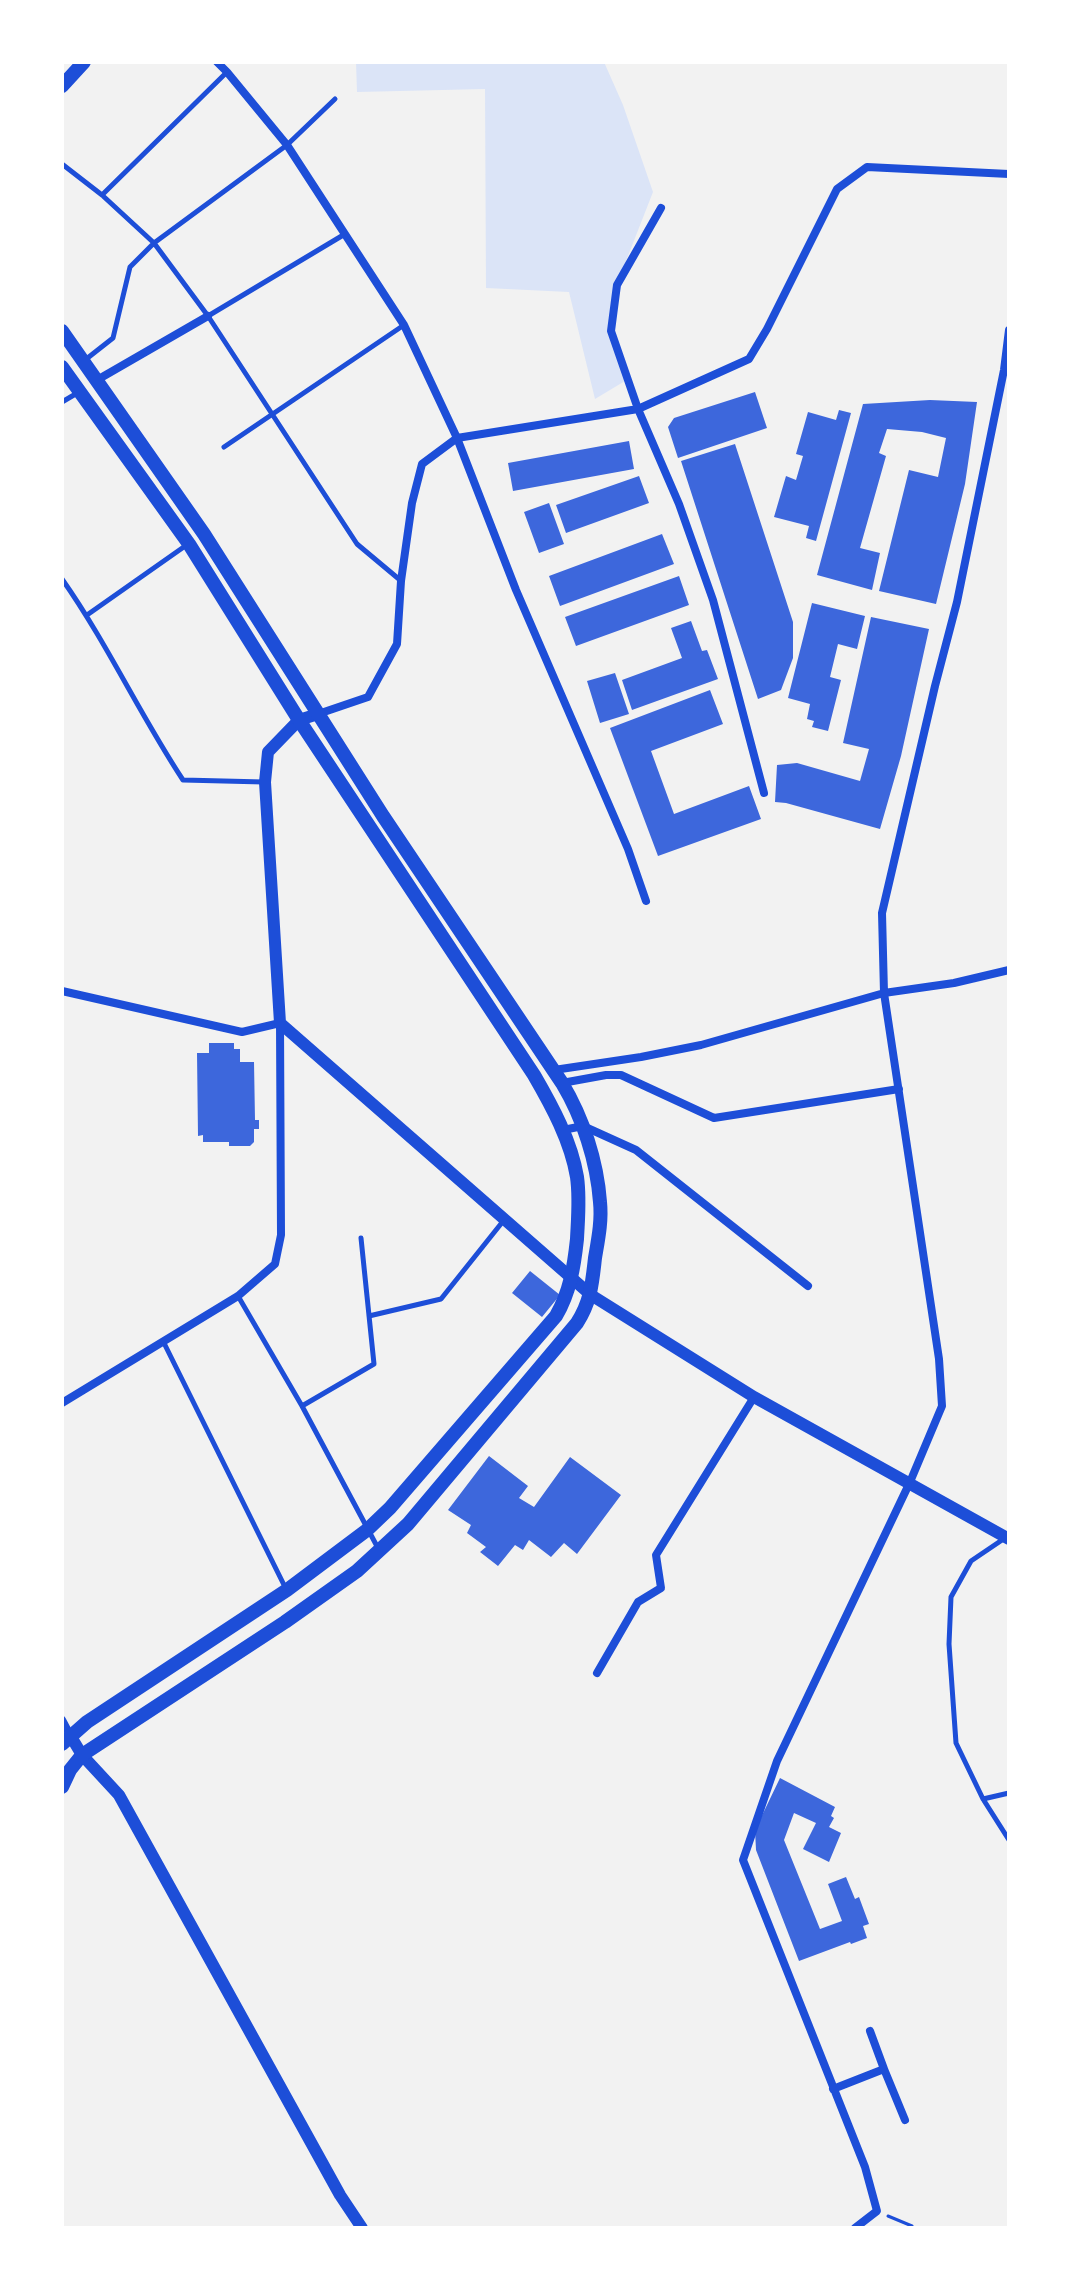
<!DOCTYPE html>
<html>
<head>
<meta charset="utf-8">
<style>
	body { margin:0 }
	#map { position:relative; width:1071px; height:2290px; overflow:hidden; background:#f2f2f2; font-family:"PT Sans Narrow",sans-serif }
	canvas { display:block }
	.frame { position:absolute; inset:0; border:64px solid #fff; pointer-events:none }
</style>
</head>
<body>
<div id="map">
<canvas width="1071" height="2290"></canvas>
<div class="frame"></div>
</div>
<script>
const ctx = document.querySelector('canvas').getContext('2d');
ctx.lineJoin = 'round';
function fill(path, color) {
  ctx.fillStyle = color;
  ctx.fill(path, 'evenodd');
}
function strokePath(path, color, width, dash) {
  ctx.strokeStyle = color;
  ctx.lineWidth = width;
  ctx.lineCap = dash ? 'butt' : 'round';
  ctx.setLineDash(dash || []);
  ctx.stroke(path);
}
const green = new Path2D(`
	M356,62H604L623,105L653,192L617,284L608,328L625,381L595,399L569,292L486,288L485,89L357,92Z`);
const building = new Path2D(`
	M755,392L767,428L678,458L668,427L674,418Z
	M930,400L977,402L965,484L936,604L879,591L909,470L938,477L946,438L922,432L887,429L879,453L886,456L860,548L880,553L872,590L817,575L863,404Z
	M839,410L851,413L816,541L806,538L809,526L774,517L786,476L796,480L803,456L796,454L808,412L836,420Z
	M629,441L634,469L513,491L508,463Z
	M735,444L793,622V658L781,690L758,699L681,461Z
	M639,476L649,503L566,533L556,505Z
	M549,503L564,544L539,553L524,512Z
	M662,534L674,564L560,606L549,576Z
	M679,576L689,605L576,646L565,617Z
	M812,603L865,616L857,649L838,644L830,677L841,680L828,731L812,727L814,721L807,719L810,704L788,698Z
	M871,617L929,629L901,756L880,829L786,803L775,802L777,765L797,763L860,781L869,749L843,743Z
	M691,621L702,651L707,650L718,679L632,710L622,680L682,658L671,628Z
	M615,673L629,714L600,723L587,681Z
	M710,690L723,724L651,751L674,814L749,786L761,819L658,856L610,728Z
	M209,1043H234V1049H240V1062H254L255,1120H259V1129H254V1142L250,1146H229V1142H203V1135L198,1136L197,1053H209Z
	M530,1271L560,1295L542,1317L512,1293Z
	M489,1456L528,1486L519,1498L534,1507L570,1457L621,1495L577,1554L564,1543L551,1557L529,1540L523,1550L515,1545L498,1566L480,1552L486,1547L467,1533L471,1525L448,1510Z
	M780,1778L835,1807L831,1816L834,1818L829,1827L841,1833L829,1862L803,1849L816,1823L794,1813L784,1840L820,1929L842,1921L828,1884L846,1877L855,1899L859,1897L869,1924L863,1926L867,1938L851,1944L850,1942L799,1961L756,1850L755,1830Z`);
const path = new Path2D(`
	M888,2216L912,2226L913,2228`);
const service = new Path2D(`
	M62,164L102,195L154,243L287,145L335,99
	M102,195L227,72
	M208,316L345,234
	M85,360L113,338L130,267L154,243L208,316L357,544L400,580
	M62,402L79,392
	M224,447L404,325
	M62,579C107,643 140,715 183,780L264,782
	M87,615L188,544
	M238,1296L302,1406L379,1550
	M369,1316L441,1299L504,1220
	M164,1343L286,1589
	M302,1406L374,1364L361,1238
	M1005,1538L971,1561L951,1597L949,1644L956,1743L983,1799L1009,1840
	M983,1799L1009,1793`);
const minor = new Path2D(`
	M217,62L227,72L287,145L404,325L457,438L516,590L628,849L646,901
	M661,208L617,285L611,331L638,409L679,504L713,600L764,793
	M97,380L208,316
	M318,714L368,697L397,644L401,581L412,503L422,464L457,438L638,409L749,359L767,329L837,189L867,167L1009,174
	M62,991L242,1032L280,1023L281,1235L275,1264L238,1296L62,1403
	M554,1070L641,1057L701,1045L884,993L954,983L1009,970
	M562,1083L606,1075H621L714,1118L899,1089
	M563,1130L583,1126L636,1150L808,1286
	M597,1673L638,1602L661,1588L656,1555L754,1397
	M62,1720L70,1735
	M884,2069L905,2120
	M833,2089L884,2069L870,2031
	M855,2228L877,2211L865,2167L743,1860L777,1761L910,1482L942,1406L939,1359L884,993L882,913L935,686L957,602L1004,370L1009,330`);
const tertiary = new Path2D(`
	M318,714L299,720L268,752L265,782L280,1023L591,1295L754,1397L1009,1539
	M70,1735L82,1755L119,1795L340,2195L362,2228`);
const secondary = new Path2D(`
	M62,86L84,62
	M62,331L204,534L383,816L562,1083C583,1118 597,1161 600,1202C602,1221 598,1240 595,1258C592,1284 591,1301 577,1323L408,1524L357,1571L285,1622L82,1755L70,1770L62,1787
	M62,367L189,544L299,720L534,1075C552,1106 571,1141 577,1177C580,1198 578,1218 577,1239C574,1267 570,1292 556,1316L390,1508L367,1530L287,1590L87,1722L62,1744`);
fill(green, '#dbe4f7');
fill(building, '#3d67dc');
strokePath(path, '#1d4ed8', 3);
strokePath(service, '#1d4ed8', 5);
strokePath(minor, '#1d4ed8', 8);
strokePath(tertiary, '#1d4ed8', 12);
strokePath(secondary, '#1d4ed8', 14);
</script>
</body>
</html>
